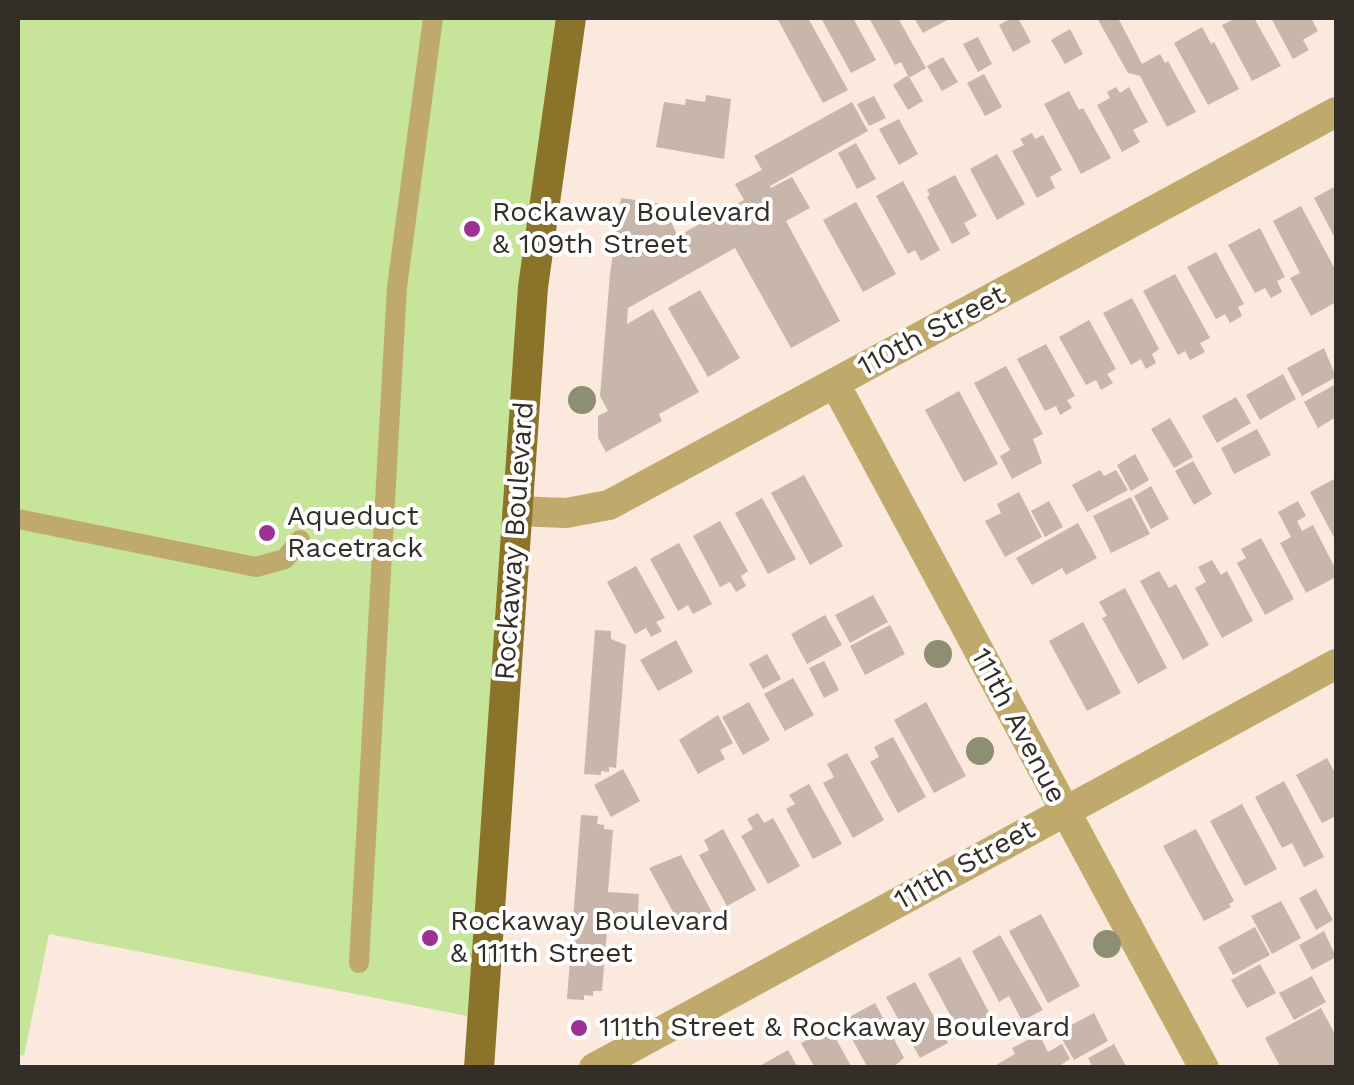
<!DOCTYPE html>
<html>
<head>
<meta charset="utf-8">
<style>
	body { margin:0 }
	#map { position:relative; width:1354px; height:1085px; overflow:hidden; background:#fae9dc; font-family:"Work Sans",sans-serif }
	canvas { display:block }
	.frame { position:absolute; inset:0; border:20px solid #342e29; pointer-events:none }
</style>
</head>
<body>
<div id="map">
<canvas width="1354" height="1085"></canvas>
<div class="frame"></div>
</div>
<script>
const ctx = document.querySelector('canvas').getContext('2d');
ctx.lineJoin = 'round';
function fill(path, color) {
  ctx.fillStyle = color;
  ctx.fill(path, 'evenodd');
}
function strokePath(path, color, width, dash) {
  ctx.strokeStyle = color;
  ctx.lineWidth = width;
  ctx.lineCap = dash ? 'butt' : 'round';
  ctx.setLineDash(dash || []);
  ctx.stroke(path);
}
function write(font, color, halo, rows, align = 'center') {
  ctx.font = font + ' "Work Sans",sans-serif';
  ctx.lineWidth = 8;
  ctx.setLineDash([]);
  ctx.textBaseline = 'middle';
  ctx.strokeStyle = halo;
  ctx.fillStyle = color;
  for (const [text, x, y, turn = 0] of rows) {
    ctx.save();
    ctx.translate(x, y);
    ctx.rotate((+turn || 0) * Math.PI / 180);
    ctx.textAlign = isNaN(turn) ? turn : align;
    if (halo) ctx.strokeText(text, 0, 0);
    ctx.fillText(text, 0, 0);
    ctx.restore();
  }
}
const green = new Path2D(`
	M18,18H571L483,1019L49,934L24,1056L18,1054Z`);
const building = new Path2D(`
	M777,18H808L848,90L823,103Z
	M821,18H853L876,60L851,73Z
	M869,18H898L926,68L909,78L901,62L895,65Z
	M914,18H951L923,33Z
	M1012,18H1018L1031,42L1013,52L999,25Z
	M1097,18H1118L1142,64L1160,54L1165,63L1168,61L1196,112L1167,127L1140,76L1128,73Z
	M1236,18H1254L1281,66L1252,81L1222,25Z
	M1271,18H1311L1318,31L1303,40L1309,50L1293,59Z
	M1202,27L1211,44L1214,42L1239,89L1208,105L1174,43Z
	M1070,29L1083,54L1065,64L1051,40Z
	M978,37L992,64L978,72L963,44Z
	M943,57L958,82L942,91L927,66Z
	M984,74L1002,107L985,116L967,83Z
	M908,75L923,101L908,110L893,85Z
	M1116,87L1120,93L1129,87L1148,122L1133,130L1140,142L1122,152L1097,105L1110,98L1107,92Z
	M1069,91L1079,110L1083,108L1111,158L1081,174L1044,104Z
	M706,95L731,99L724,159L656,147L664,102L685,105L686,99L705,102Z
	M874,96L886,118L869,126L857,104Z
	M852,102L868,131L770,186L771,188L792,177L810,208L786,221L840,321L791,348L735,248L628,308L627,324L653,309L699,392L659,414L662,421L606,452L598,438V416L608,411L600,396L610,274L621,198L662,204L678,236L744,200L735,184L762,170L754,156Z
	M899,119L918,154L899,165L879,129Z
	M1032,133L1035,139L1043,135L1062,170L1050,177L1055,188L1037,198L1012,151L1024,145L1020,139Z
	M856,143L876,179L857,189L838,153Z
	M997,154L1025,204L997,220L970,169Z
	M955,175L977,216L964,223L970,234L952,244L927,197L930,195L927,190Z
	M903,181L940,250L921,261L915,250L908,254L876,196Z
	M1336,186V240L1314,198Z
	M856,202L896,274L863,292L823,220Z
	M1301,206L1336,271V302L1311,316L1290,278L1300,273L1273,221Z
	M1260,228L1285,277L1277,281L1282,292L1271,298L1265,288L1255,293L1228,245Z
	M1216,252L1244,304L1238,307L1242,316L1230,323L1225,314L1216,319L1187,267Z
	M1175,274L1210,338L1200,343L1205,352L1190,360L1185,351L1178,355L1143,291Z
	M700,290L740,358L708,377L668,308Z
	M1132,298L1159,349L1152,354L1156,363L1146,369L1141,359L1131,365L1103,313Z
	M1089,320L1116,369L1107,374L1113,383L1101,390L1096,380L1086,385L1059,337Z
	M1046,344L1075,396L1067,400L1072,408L1060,415L1056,406L1045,411L1017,359Z
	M1324,348L1336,377L1302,396L1287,368Z
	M1006,366L1043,434L1033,439L1042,463L1012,479L1000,456L1010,450L974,383Z
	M1283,374L1296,399L1260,420L1246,395Z
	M1336,384V417L1318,428L1304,402Z
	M959,391L998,464L964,482L925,410Z
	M1236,397L1251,423L1217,443L1202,416Z
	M1170,418L1193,457L1174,468L1151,429Z
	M1257,429L1271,455L1234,474L1221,448Z
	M1135,454L1149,480L1131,491L1117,465Z
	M1193,461L1212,494L1194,505L1175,471Z
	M1100,470L1104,476L1116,470L1128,490L1087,512L1072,485Z
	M804,475L843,546L810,565L771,493Z
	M1336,478V541L1310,492Z
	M1151,486L1169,519L1151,529L1134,496Z
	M1019,492L1042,537L1005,557L985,521L1001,513L997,504Z
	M1131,497L1150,534L1111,553L1093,516Z
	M762,498L796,559L768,574L735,513Z
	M1049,501L1063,527L1045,537L1031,511Z
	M1298,501L1306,516L1297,521L1302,531L1313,525L1336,570V577L1306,593L1280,543L1291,537L1278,512Z
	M720,521L748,571L741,576L746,586L736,592L730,582L720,587L693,536Z
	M1078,523L1097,558L1066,575L1062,568L1032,585L1016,558Z
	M1261,538L1294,599L1265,615L1237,563L1246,558L1241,549Z
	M679,543L712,604L693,614L688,605L678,611L650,559Z
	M1212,560L1221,575L1227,571L1253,621L1222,638L1195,588L1206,582L1198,567Z
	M636,566L665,618L656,622L662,631L651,637L646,628L635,634L607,582Z
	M1159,571L1169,588L1176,584L1209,645L1183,660L1140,581Z
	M1125,588L1167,668L1138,684L1102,618L1107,616L1099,602Z
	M873,595L888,622L850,643L835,615Z
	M825,615L842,645L807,664L791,634Z
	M1083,622L1121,693L1087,711L1049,641Z
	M890,625L905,654L865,675L850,646Z
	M595,630L611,631V639L626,645L616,768L609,767V772L601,771V775L584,774Z
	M676,640L693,672L658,691L640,660Z
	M767,654L781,679L763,689L749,664Z
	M824,661L839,690L824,698L809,668Z
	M793,678L814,715L785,731L764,694Z
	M749,702L770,740L743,755L722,717Z
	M926,702L966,776L934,793L894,720Z
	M718,715L733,743L720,750L725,759L698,774L679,740Z
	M893,737L926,797L898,813L870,762L879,757L874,747Z
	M847,753L884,820L853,838L823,783L834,777L827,764Z
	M1327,758L1336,775V822L1334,817L1322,823L1296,775Z
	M623,769L640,801L611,817L594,785Z
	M1284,781L1324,857L1304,867L1292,843L1282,848L1255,797Z
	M809,784L842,844L813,859L786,809L795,804L789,795Z
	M1242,804L1277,869L1245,886L1210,821Z
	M758,813L764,823L773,818L800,866L768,884L741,836L753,829L747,819Z
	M581,815L598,816L597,824L604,825V829L613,830L608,892L639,894L637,932L607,930L602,991H593V996L584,995V1000L567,999Z
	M723,829L756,890L727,906L699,855L709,850L704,840Z
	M1196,829L1234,901L1229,904L1231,907L1204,921L1163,846Z
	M681,855L713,914L683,930L649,868Z
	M1316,889L1333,920L1316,930L1299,898Z
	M1281,901L1301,938L1272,954L1251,916Z
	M1041,914L1080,986L1048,1003L1009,931Z
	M1255,927L1270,955L1233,975L1218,947Z
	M1324,931L1336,957L1312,970L1299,945Z
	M1000,935L1043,1010L1022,1021L1009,996L999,1002L972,951Z
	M960,957L993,1020L962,1037L928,974Z
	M1260,964L1276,993L1247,1008L1231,980Z
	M1312,976L1326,1002L1294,1020L1279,993Z
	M915,982L948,1043L920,1058L886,997Z
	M875,1003L904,1058L892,1068H868L842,1021Z
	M1321,1008L1336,1036V1068H1281L1265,1038Z
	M1094,1013L1108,1041L1074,1060L1058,1032Z
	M830,1028L852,1068H815L801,1043Z
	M1039,1034L1048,1052L1062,1044L1070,1059L1056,1068H991L1015,1054L1012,1048Z
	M1114,1044L1127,1068H1093L1088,1058Z
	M788,1050L798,1068H756Z`);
const service = new Path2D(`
	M18,519L256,567L285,559L300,540
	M359,963L397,287L433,18`);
const minor = new Path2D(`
	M835,384L1204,1068
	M517,511L566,513L609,505L1336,112
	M594,1068L1336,664`);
const primary = new Path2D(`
	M479,1068L533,287L571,18`);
const trees = [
	[582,400],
	[938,654],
	[980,751],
	[1107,944]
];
const markers = [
	[472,229,10,"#9b3294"],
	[267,533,10,"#9b3294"],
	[430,938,10,"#9b3294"],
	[579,1028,10,"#9b3294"]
];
const poiNames = [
	["Rockaway Boulevard",492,213],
	["& 109th Street",492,245],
	["Aqueduct",287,517],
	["Racetrack",287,549],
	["Rockaway Boulevard",450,922],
	["& 111th Street",450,954],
	["111th Street & Rockaway Boulevard",599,1028]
];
const streetNames = [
	["110th Street",932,331,-28],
	["Rockaway Boulevard",515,541,-86],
	["111th Avenue",1018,726,62],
	["111th Street",965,865,-29]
];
fill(green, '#c6e49a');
fill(building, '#c8b6ab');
strokePath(service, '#bfaa6c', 20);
strokePath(minor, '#bfaa6c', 30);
strokePath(primary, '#8b732a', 30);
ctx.fillStyle = '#8d8e72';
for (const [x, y] of trees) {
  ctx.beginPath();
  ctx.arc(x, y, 14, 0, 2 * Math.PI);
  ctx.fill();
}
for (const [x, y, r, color] of markers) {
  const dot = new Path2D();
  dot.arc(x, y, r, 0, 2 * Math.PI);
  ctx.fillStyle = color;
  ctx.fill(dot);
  strokePath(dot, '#fff', 4);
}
write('28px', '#342e29', '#fff', poiNames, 'left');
write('28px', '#342e29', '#fff', streetNames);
</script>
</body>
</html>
